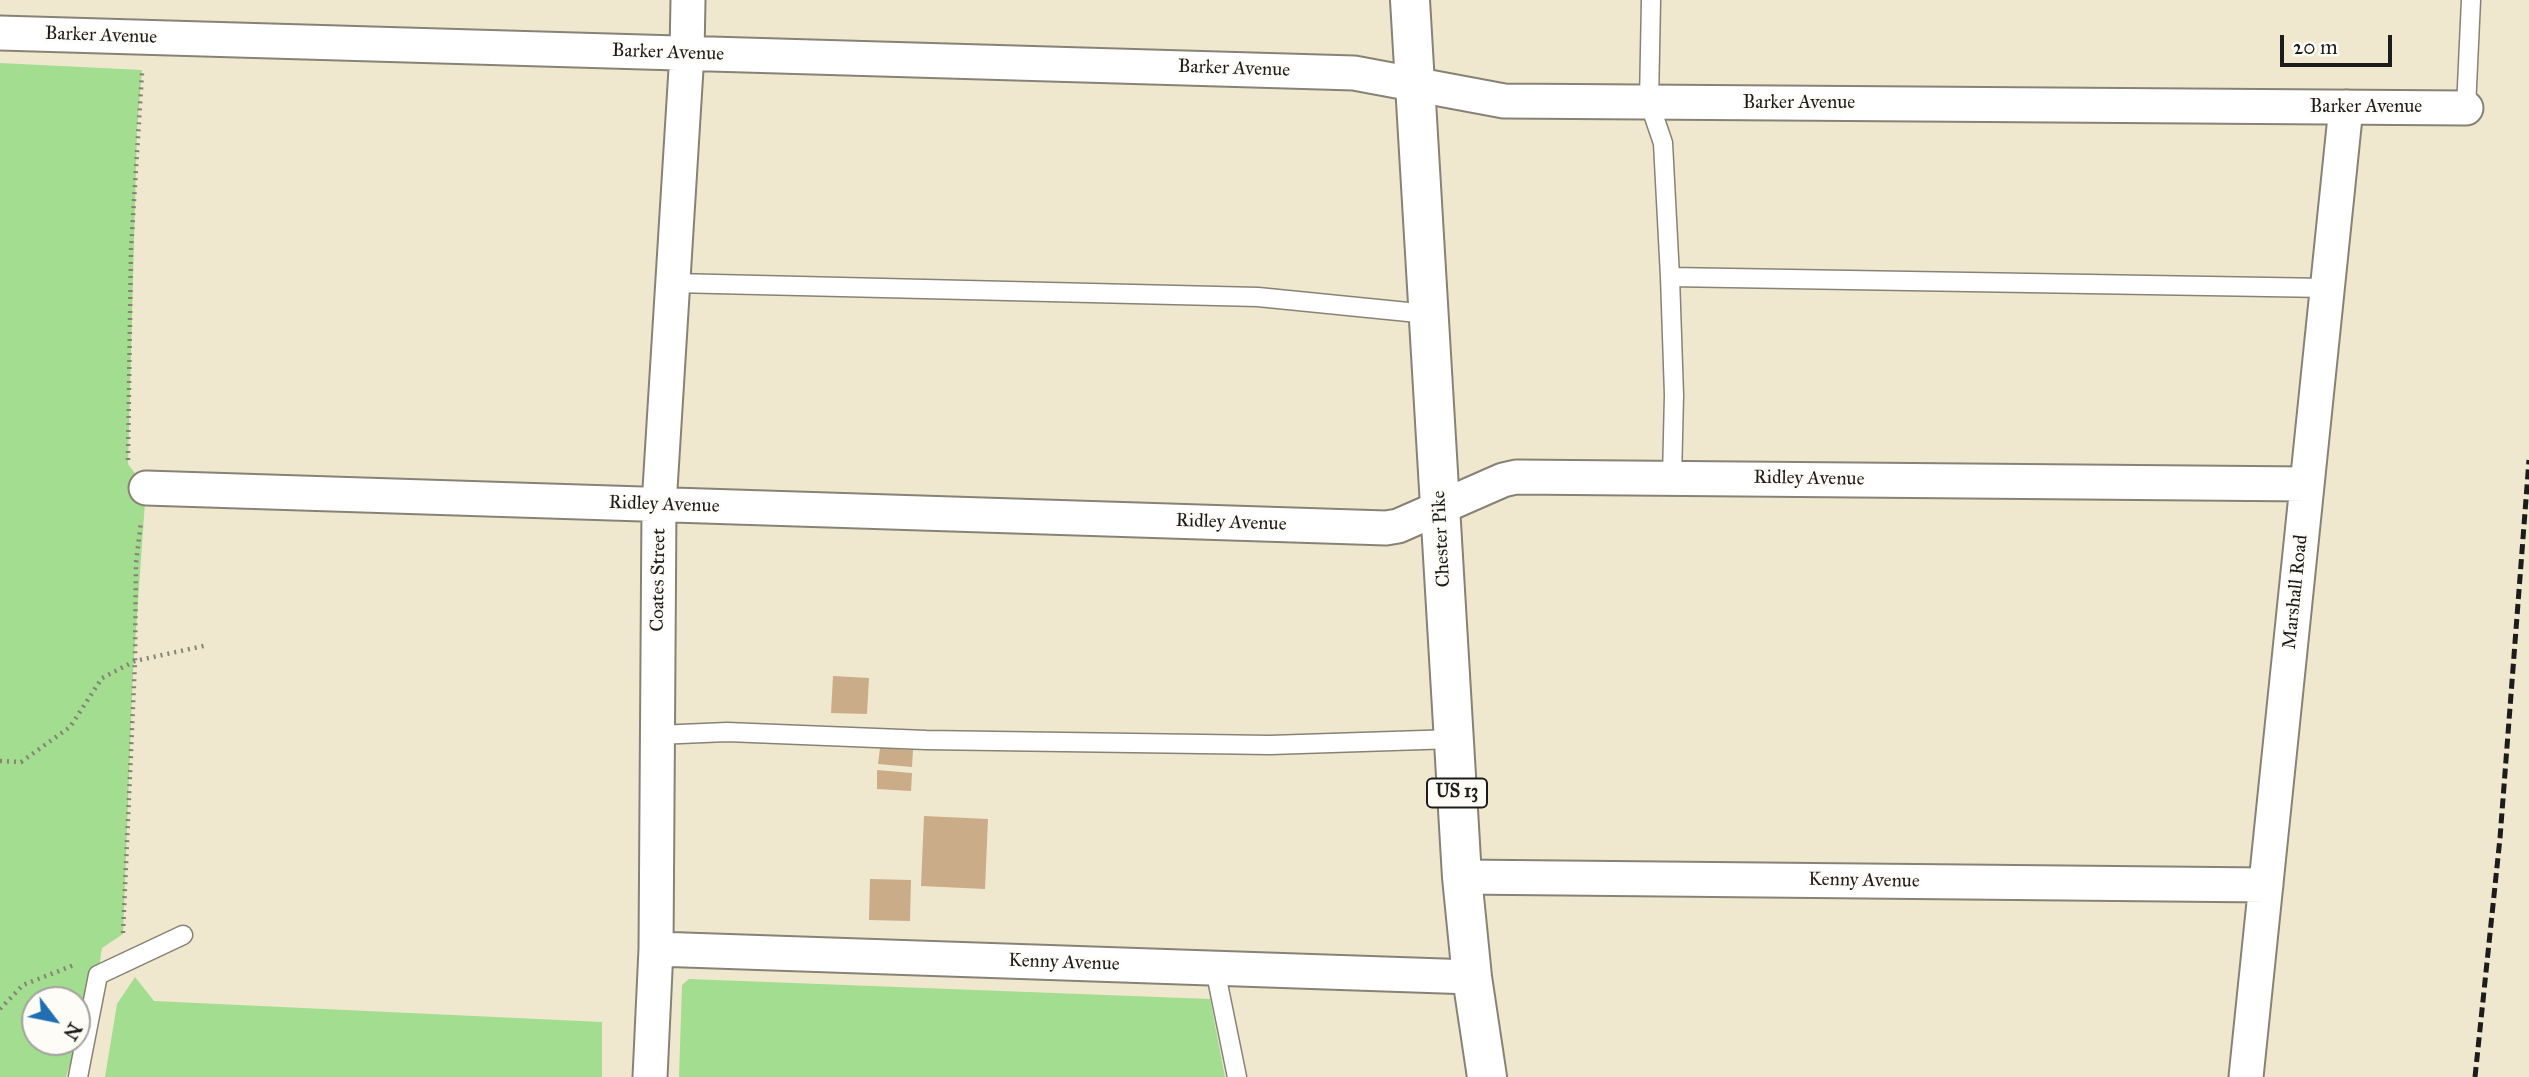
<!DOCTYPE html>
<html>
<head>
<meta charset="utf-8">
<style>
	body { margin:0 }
	#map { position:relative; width:2529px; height:1077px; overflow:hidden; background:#efe8ce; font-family:"IM FELL Great Primer",serif }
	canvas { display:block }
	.north { position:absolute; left:21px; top:986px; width:70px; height:70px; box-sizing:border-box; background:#fdfcf7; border:2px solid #a3a29f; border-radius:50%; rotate:122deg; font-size:19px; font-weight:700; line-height:28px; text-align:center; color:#1c1c1c }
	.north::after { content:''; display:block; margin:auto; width:24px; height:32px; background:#1f6fb2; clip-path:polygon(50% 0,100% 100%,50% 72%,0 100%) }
	.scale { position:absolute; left:2280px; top:35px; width:112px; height:32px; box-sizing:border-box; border:4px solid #1c1c1c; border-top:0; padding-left:9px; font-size:21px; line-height:24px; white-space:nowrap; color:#1c1c1c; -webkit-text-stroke:5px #fdfcf7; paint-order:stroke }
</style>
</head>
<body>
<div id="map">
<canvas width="2529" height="1077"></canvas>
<div class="north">N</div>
<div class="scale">20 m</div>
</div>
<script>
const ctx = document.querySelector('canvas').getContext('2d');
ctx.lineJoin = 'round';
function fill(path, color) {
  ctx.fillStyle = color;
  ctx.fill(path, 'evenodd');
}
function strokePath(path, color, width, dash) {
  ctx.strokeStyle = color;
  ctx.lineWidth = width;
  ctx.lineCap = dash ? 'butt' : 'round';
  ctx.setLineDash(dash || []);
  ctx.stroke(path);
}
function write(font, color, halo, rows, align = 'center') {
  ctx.font = font + ' "IM FELL Great Primer",serif';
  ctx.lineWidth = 5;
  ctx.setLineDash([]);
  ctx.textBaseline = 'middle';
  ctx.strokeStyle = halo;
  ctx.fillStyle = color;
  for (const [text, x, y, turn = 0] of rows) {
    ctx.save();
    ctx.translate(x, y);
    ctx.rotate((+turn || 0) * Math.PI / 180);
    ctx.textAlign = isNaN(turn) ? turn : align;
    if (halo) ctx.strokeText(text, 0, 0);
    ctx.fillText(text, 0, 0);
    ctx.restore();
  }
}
const green = new Path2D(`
	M0,63L142,70L137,130L128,464L146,488L133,672L123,934L102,948L98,975L66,1077H0ZM35,1000H77V1042H35Z
	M135,977L154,1001L602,1022V1077H105L117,1004Z
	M689,979L1210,999L1225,1077H679L682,985Z`);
const building = new Path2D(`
	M833,676L869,678L867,714L831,713Z
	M880,748L913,750L912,767L878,764Z
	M877,770L912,773L911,791L877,789Z
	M924,816L988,819L985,889L921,886Z
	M870,879L911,880L910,921L869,920Z`);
const path = new Path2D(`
	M128,460L131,249L142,73
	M0,761L21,762L70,727L102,678L135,661L208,645
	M123,933L135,661L136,563L141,522
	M0,1009L23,985L74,965`);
const service = new Path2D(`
	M1651,0L1649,102L1663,143L1670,277L2327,288
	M2466,108L2471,0
	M1670,277L1674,395L1672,478
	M674,283L1258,297L1428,314
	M657,735L727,732L926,740L1270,745L1454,739
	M1215,969L1237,1077
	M78,1077L98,975L183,935`);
const minor = new Path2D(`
	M0,33L1354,73L1504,101L2466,108
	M146,488L1386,528L1398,526L1503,480L1516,477L2307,484
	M1462,877L2266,885
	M656,949L1472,977
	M650,1077L656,949L659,505L687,53L688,0
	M2246,1077L2346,107`);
const primary = new Path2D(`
	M1410,0L1462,877L1472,977L1487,1077`);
const rail = new Path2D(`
	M2475,1077L2500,838L2529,460`);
const shields = [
	[1457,793,60]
];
const shieldNames = [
	["US 13",1457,793]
];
const streetNames = [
	["Barker Avenue",101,36,2],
	["Barker Avenue",668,53,2],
	["Barker Avenue",1234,69,2],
	["Barker Avenue",1799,103],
	["Barker Avenue",2366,107],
	["Ridley Avenue",1809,479,1],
	["Ridley Avenue",664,505,2],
	["Ridley Avenue",1231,523,2],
	["Chester Pike",1442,539,-93],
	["Coates Street",659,580,-89],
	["Marshall Road",2296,592,-84],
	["Kenny Avenue",1864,881,1],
	["Kenny Avenue",1064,963,2]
];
fill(green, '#a2dd90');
fill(building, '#caac88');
strokePath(service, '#868275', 21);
strokePath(minor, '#868275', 37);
strokePath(primary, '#868275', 42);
strokePath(path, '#868275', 4.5, [2, 5]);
strokePath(service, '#fff', 18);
strokePath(minor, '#fff', 33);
strokePath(primary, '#fff', 38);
strokePath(rail, '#1c1c1c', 5, [10, 5]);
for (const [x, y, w] of shields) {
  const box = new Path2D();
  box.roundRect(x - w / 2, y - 14.5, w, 29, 5);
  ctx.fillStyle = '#fdfcf7';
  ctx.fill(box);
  strokePath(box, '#1c1c1c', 2);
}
write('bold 18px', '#1c1c1c', null, shieldNames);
write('19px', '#1c1c1c', '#fdfcf7', streetNames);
</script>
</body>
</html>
